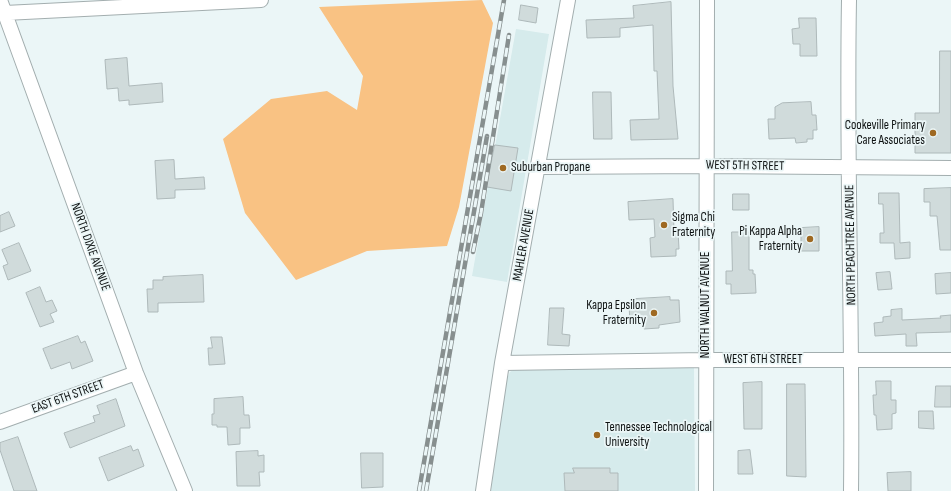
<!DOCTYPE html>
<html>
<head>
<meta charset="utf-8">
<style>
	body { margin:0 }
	canvas { display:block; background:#ebf6f7 }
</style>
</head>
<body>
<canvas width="951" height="491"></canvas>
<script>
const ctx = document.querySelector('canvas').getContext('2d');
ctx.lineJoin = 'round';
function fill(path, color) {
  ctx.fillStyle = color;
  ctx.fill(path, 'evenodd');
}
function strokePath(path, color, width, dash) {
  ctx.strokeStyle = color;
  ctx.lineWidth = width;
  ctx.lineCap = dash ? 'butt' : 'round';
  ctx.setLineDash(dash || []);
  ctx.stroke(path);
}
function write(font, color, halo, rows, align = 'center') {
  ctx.font = font + ' "Sofia Sans Condensed",sans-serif';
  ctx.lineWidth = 3.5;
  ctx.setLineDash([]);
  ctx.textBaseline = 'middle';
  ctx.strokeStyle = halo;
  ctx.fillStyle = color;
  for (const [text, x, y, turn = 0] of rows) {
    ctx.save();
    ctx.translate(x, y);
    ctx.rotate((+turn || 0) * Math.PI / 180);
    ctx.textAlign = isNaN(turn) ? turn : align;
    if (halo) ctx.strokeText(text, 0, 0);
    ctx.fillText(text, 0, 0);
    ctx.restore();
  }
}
const built = new Path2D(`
	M516,29L549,34L507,282L472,276Z
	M694,365L695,491H491L506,380L510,372L518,367Z`);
const green = new Path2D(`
	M482,0L493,23L459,207L447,246L367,251L296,280L245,213L223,139L271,99L327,91L357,110L363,76L319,7Z`);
const building = new Path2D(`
	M671,2L673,86L678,139L631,140L630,120L659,119L657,71H654L653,25L620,28V37L587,38L586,20L634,18L633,6Z
	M521,5L538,8L536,23L519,20Z
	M799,18H816L817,56H800V44H793L792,29L799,28Z
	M940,51H951V153H915V113H939Z
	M127,58L129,86L162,83L163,102L129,105V100L119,101L118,88L107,89L105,60Z
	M593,92H611L612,139H594Z
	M811,102L812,115H816L817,130H813V139H807V142L796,143L795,138L769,139L768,119H775V107L782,103Z
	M495,145L518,148L511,191L487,187Z
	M174,160L175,179L204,177L205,189L175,190V198L157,199L155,161Z
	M951,188V250H940L937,216H930V202H924V189Z
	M879,193H899L900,243L910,242V258L895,259L894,243H880V233H884L883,204H879Z
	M733,194H749V210H733Z
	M673,199L674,231L678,230L679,249H676V256L651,257L650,238L655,237L654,219L629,220L628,202Z
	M9,212L15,226L0,232V216Z
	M819,227V251H801V228Z
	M732,232H749V270H753V274H755L756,293L731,294V284H726V271H732Z
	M19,243L31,271L8,280L3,266L8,264L2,250Z
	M890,272L892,289L878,290L876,273Z
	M951,273V293L936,294L935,274Z
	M203,275L204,302L158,303V312H148L147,289H153V280H163V277Z
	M40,287L46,302L52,300L57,311L50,314L54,322L40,327L26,293Z
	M670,297V300H679L680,322L659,325V328L644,329V323L630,324L629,304L636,303L635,299Z
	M550,308H564L562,334L570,335L569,346L548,345Z
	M902,309V320L941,318L940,316L951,315V332L916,333L917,346H906V334L875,336L874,323L883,322V317L891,316V310Z
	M78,336L81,343L85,341L93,361L72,369L70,362L51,369L43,349Z
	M211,337H222L225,364L209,365L208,348H212Z
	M876,381H891V400H896V413L892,414V429L877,430L876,415H874L873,395H876Z
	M762,382V429H744L743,383Z
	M787,384H805L806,477L787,476Z
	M936,386H951V407H935Z
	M243,397L244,415H249L250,428H240V444L228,445L227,427H217V425H212V414H214V399Z
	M116,399L125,426L70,448L64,433L95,422L93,416L100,414L97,406Z
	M919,411H933L934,429L919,428Z
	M18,437L37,491H14L0,450V443Z
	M131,446L133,451L138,449L144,466L108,481L99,458Z
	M750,450L753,474H738V451Z
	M258,451V456L264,455V472H259L260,486H237L236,452Z
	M361,453H383V487L362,488Z
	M573,468H610V473H618V491H565L564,473H574Z
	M911,472V491H888L887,473Z`);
const minor = new Path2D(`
	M0,0L136,373L185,491
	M849,0C846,164 853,327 851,491
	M5,13L261,0
	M538,167L706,166L951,168
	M502,363L706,360H951
	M0,422L136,373
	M483,491L502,363L568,0
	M706,491L707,0`);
const rail = new Path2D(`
	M473,252L481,213L509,35
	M419,491L504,0
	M426,491L487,136`);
const markers = [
	[933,133,4,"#9f6922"],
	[503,168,4,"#9f6922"],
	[664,225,4,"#9f6922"],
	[810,239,4,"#9f6922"],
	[654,313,4,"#9f6922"],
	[597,435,4,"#9f6922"]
];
const poiNames = [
	["Cookeville Primary",925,126],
	["Care Associates",925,141],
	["Suburban Propane",511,168,"left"],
	["Sigma Chi",672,218,"left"],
	["Fraternity",672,233,"left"],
	["Pi Kappa Alpha",802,232],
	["Fraternity",802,247],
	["Kappa Epsilon",646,306],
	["Fraternity",646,321],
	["Tennessee Technological",605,428,"left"],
	["University",605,443,"left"]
];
const streetNames = [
	["WEST 5TH STREET",745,166,1],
	["MAHLER AVENUE",524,245,-80],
	["NORTH PEACHTREE AVENUE",851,245,-91],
	["NORTH DIXIE AVENUE",90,247,70],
	["NORTH WALNUT AVENUE",706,305,-90],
	["WEST 6TH STREET",763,360],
	["EAST 6TH STREET",68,397,-20]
];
fill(built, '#d6ebec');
fill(green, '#f9c283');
fill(building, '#d0dbdb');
strokePath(building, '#aeb9ba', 1);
strokePath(minor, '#a3aeaf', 16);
strokePath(minor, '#fff', 14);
strokePath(rail, '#878f8f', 4.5);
strokePath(rail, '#ebf6f7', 3, [9]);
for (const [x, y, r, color] of markers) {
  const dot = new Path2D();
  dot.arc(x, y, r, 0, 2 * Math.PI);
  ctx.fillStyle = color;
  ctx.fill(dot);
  strokePath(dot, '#ebf6f7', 1.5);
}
write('13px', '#0e1212', '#ebf6f7', poiNames, 'right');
write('13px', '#0e1212', '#ebf6f7', streetNames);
</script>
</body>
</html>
